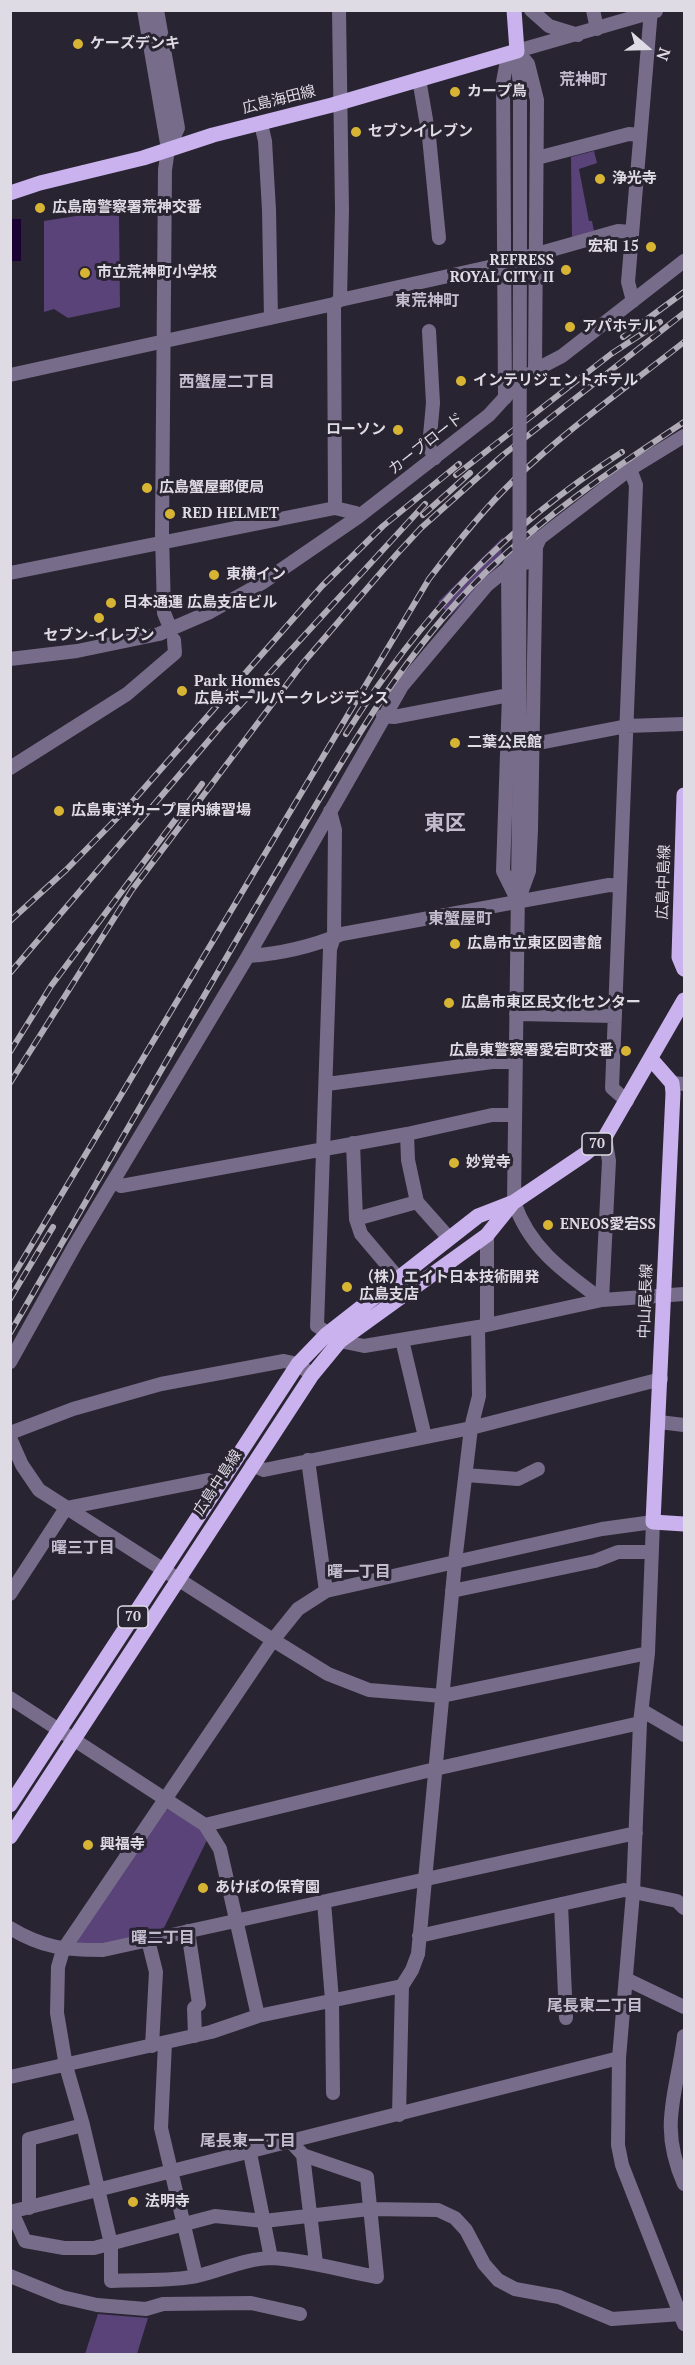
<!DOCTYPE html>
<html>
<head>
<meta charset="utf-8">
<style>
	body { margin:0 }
	#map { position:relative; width:695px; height:2365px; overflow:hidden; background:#292431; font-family:"PT Serif",serif }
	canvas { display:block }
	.frame { position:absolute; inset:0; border:12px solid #dfdbe5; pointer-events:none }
	.north { position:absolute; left:617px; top:18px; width:60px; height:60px; -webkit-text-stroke:4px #292431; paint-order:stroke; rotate:110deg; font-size:16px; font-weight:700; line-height:24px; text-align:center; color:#dfdbe5 }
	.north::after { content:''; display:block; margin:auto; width:21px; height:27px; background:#dfdbe5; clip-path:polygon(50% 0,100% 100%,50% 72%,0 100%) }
</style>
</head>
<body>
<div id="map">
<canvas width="695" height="2365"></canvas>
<div class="frame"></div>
<div class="north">N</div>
</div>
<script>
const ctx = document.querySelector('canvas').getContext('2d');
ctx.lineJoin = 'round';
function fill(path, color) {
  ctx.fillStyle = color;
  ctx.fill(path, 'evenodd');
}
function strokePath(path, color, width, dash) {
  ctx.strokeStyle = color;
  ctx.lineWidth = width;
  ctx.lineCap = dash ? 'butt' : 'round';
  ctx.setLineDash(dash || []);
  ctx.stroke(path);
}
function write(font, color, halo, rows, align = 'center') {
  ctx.font = font + ' "PT Serif","Noto Sans JP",serif';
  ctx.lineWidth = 6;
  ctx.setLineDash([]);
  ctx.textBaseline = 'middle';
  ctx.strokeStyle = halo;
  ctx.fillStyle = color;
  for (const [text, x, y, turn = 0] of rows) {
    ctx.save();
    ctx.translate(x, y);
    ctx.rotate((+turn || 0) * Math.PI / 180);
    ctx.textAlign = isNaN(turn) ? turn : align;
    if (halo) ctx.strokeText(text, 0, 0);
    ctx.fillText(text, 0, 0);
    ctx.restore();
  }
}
const green = new Path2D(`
	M594,151L597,163L579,169L589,221H592L594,231L572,237L571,157Z
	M101,212L119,216L120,307L68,318L54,309L44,312V221Z
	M503,537L500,564L450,616L438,602Z
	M168,1809L202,1830L207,1840L162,1932L100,1946L73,1942L161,1811Z
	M98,2314L148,2318L137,2354H85Z`);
const water = new Path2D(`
	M11,219H21V261H11Z`);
const minor = new Path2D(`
	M144,10L168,149
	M157,10L178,128L168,149L165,170L162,533L164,613L171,630
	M339,10L342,210L340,300
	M531,10L549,26L578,35
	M593,10L597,29
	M517,51L528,64L537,100L535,370
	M517,51L520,88V224
	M517,51L656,11
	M419,79L429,137L439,238
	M261,124L265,141L269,210L271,318
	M537,158L629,134L640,135
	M633,301L628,282L651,10
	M334,304L335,508
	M429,331L433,403L429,447L435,458
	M10,375L334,304L340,300L498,265L618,231L632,232
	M505,398L503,82L506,66L517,51
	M10,573L335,508L356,513L358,517
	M10,659L77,651L159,634L210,612L262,583L358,517L489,415L509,393L535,370L562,356L684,261
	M383,716L394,717L509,695
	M534,744L627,726L684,724
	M10,768L127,694L175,653L174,640
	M519,810L514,1202C530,1249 564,1272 602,1300
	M330,811L335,830L334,937L330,949L317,1326L340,1341L364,1346L478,1327L602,1300L684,1294
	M517,899L503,871L509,695L508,568L519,546L526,540L540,538
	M518,901L529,871L531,830L536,547L540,538L630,469L684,436
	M248,956C279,954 313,946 342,934C432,918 520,901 609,885L620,886
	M516,1014L615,1016
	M672,1083L684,1084
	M327,1084L492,1062H515
	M627,1101L612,1088L636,485L630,469
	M407,1134L408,1160L417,1202L449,1238
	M353,1143L356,1219L361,1234L399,1279
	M114,1181L121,1186L407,1134L492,1115H515
	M356,1219L417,1202
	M487,1235V1325
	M602,1300L609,1161L605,1137
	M402,1340L425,1437
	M10,1362L75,1245L248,956L402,686L487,585L508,568L525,563L536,547
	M659,1422L684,1425
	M10,1433L73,1409L161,1384L284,1361L298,1364L312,1375
	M10,1438L22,1465L39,1490L273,1640L328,1674L369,1690L442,1696L648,1653
	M308,1460L326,1591
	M252,1465L264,1470L471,1428L661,1379
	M466,1475L518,1479L538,1469
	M452,1591L595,1561L618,1552H652
	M10,1594L66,1508L208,1480L218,1486
	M10,1698L205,1825L220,1849L258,2016L254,2017
	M643,1711L684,1735
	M205,1825L435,1769L640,1723
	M324,1902L332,2000L333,2093
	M561,1904L566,2018
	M10,1928C43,1948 65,1950 103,1950L636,1833
	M188,1931L199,2004L194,2008L195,2036
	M419,1936L624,1890L677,1901L684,1908
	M148,1940L156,1972L152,2046
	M626,1979L684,2007
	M684,2036C677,2094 658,2125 684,2184
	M165,2043L161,2128L196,2276
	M10,2077L211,2032L258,2016L402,1986
	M399,2115L402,1986L412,1970L418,1954L455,1562L471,1428L479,1396L478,1327
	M291,2142L303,2155L367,2177L377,2277C342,2271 308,2260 273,2258C247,2258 222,2270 197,2276C170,2282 139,2279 111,2281V2244L83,2125L66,2066L57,2013L58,1967L63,1950L273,1640L298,1609L326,1591L602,1529L653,1522L648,1653L640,1723L633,1893L619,2058L618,2145L622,2165L684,2324
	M250,2153L271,2258
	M303,2155L316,2263
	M29,2208V2139L83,2125
	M10,2212L619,2058
	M12,2212L25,2241L64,2248H94L215,2216L264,2221L369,2209L438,2210L455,2218L466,2230L484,2264L498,2280L515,2289L559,2297L612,2319L681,2314
	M10,2276L62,2297L97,2305L146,2309L163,2304L251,2303L300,2314`);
const major = new Path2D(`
	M10,193L40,183L143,158L213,135L332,105L517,51L514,10
	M684,795L679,957L684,969
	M651,1059L672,1083L673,1093L653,1522L684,1524
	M10,1805L298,1364L326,1335L478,1216L514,1202L585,1154L605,1137L684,1000
	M10,1837L312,1375L340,1341L487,1235L512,1204`);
const rail = new Path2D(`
	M623,337L684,292
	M456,475L611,354L660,322
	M423,515L470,473
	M346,734C420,616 504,528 622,452
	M10,921L66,870L125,810L322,586L383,526L459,464
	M10,973L222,725L425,504
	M10,1052L51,986L202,784
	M10,1083L132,890L303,663L396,555L421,528L503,455L684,313
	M10,1281L429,579C455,545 482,511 513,481C566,430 627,387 684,342
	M10,1299L53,1227
	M10,1333C97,1183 182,1032 270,883C334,775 396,659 487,571C549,512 613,469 684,422`);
const minorBridge = new Path2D(`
	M519,810L520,224`);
const markers = [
	[78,44,6,"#d8b434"],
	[455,92,6,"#d8b434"],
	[356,132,6,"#d8b434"],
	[600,179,6,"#d8b434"],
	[40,208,6,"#d8b434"],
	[651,247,6,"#d8b434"],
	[566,270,6,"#d8b434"],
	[85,273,6,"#d8b434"],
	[570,327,6,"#d8b434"],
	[461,381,6,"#d8b434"],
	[398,430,6,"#d8b434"],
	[147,488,6,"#d8b434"],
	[170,514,6,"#d8b434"],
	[214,575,6,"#d8b434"],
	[111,603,6,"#d8b434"],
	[99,618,6,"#d8b434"],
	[182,691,6,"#d8b434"],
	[455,743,6,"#d8b434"],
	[59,811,6,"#d8b434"],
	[455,944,6,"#d8b434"],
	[449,1003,6,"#d8b434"],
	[626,1051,6,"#d8b434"],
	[454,1163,6,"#d8b434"],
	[548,1225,6,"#d8b434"],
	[347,1287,6,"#d8b434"],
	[88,1845,6,"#d8b434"],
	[203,1888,6,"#d8b434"],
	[133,2202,6,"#d8b434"]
];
const shields = [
	[597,1144,30],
	[133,1617,30]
];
const shieldNames = [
	["70",597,1144],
	["70",133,1617]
];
const poiNames = [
	["ケーズデンキ",90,44],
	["カープ鳥",467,92],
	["セブンイレブン",368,132],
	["浄光寺",612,179],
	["広島南警察署荒神交番",52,208],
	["宏和 15",639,247,"right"],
	["REFRESS",554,261,"right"],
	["ROYAL CITY II",554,278,"right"],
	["市立荒神町小学校",97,273],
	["アパホテル",582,327],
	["インテリジェントホテル",473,381],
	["ローソン",386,430,"right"],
	["広島蟹屋郵便局",159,488],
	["RED HELMET",182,514],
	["東横イン",226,575],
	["日本通運 広島支店ビル",123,603],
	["セブン-イレブン",99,636,"center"],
	["Park Homes",194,682],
	["広島ボールパークレジデンス",194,699],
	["二葉公民館",467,743],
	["広島東洋カープ屋内練習場",71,811],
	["広島市立東区図書館",467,944],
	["広島市東区民文化センター",461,1003],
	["広島東警察署愛宕町交番",614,1051,"right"],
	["妙覚寺",466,1163],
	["ENEOS愛宕SS",560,1225],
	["（株）エイト日本技術開発",359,1278],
	["広島支店",359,1295],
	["興福寺",100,1845],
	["あけぼの保育園",215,1888],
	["法明寺",145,2202]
];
const streetNames = [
	["広島海田線",279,100,-14],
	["カープロード",426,444,-38],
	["広島中島線",664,882,-88],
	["中山尾長線",646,1301,-88],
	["広島中島線",218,1483,-57]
];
const neighbourhoodNames = [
	["荒神町",583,80],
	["東荒神町",427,301],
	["西蟹屋二丁目",227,382],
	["東蟹屋町",460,919],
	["曙三丁目",83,1548],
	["曙一丁目",359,1572],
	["曙二丁目",163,1938],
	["尾長東二丁目",595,2006],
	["尾長東一丁目",248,2141]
];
const districtNames = [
	["東区",445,824]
];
fill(green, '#594378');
fill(water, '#1b0034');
strokePath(minor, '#776c89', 14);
strokePath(major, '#c9b2ed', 15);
strokePath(rail, '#b0acb7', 6);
strokePath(rail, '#292431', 4, [11]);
strokePath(minorBridge, '#776c89', 14);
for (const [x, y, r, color] of markers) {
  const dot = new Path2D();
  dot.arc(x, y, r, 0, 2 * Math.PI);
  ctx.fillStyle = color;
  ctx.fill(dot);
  strokePath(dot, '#292431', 2);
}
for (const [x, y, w] of shields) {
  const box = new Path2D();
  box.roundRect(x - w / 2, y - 11, w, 22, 4.5);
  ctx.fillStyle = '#292431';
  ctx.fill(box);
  strokePath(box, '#dfdbe5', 1.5);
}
write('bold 14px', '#dfdbe5', null, shieldNames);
write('bold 15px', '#dfdbe5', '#292431', poiNames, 'left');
write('15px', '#dfdbe5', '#292431', streetNames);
write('bold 16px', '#c3bcce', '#292431', neighbourhoodNames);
write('bold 21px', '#c3bcce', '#292431', districtNames);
</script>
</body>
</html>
